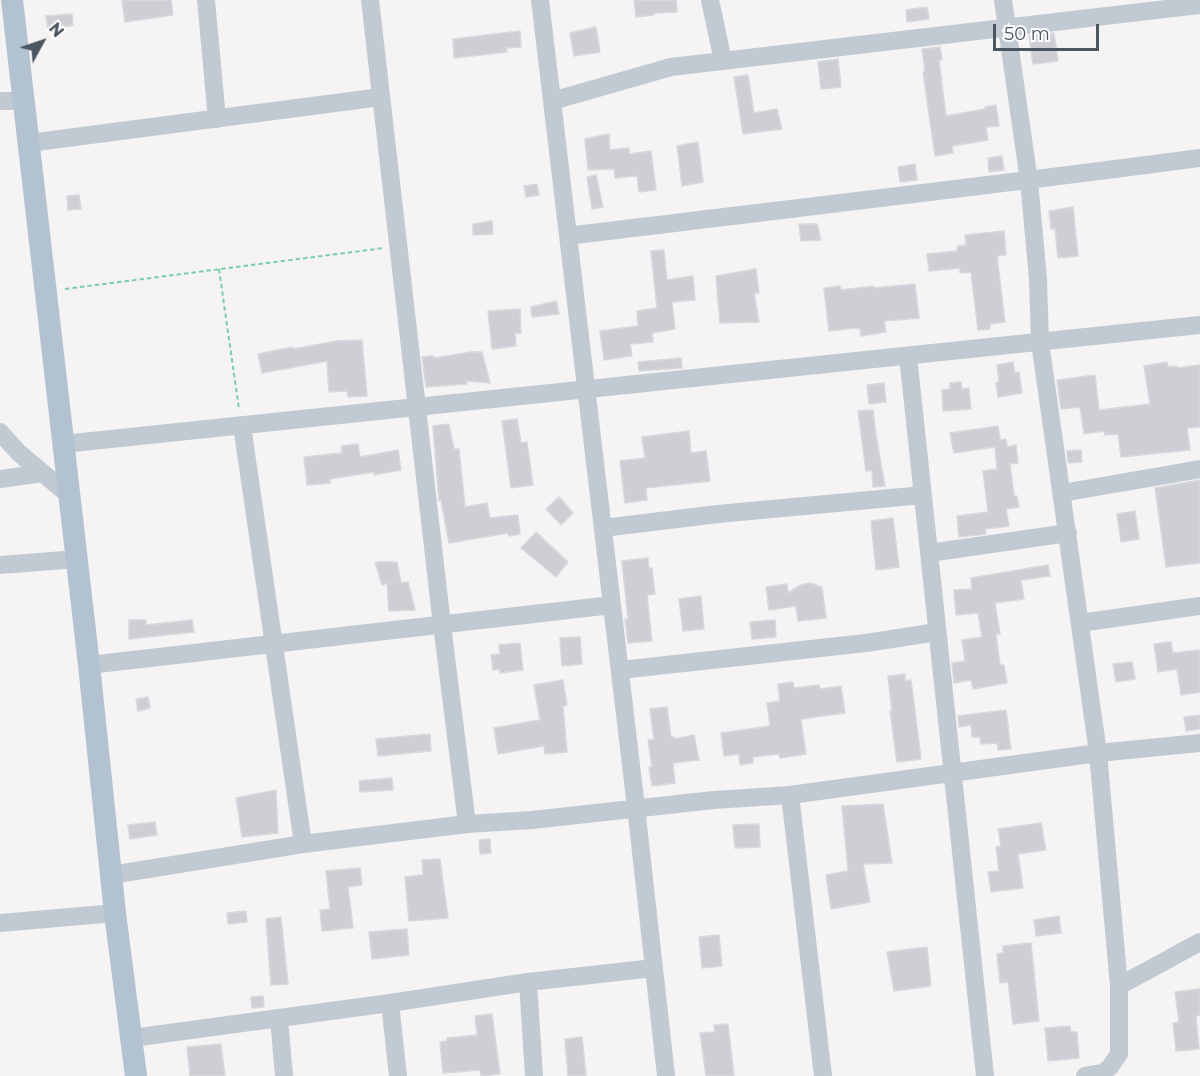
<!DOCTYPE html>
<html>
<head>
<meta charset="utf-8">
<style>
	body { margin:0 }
	#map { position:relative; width:1200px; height:1076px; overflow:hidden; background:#f5f3f3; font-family:Montserrat,sans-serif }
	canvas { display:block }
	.north { position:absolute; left:12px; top:12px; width:60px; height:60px; -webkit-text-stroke:4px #fff; paint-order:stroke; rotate:50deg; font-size:16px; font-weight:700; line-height:24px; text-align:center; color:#4a5661 }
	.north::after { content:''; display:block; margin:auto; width:21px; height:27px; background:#4a5661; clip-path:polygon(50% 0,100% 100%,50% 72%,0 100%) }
	.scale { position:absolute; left:993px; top:24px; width:106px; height:27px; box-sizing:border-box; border:3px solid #4a5661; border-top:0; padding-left:8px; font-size:18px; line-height:21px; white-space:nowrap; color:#4a5661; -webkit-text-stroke:4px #fff; paint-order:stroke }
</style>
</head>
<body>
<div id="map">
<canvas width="1200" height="1076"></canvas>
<div class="north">N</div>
<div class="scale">50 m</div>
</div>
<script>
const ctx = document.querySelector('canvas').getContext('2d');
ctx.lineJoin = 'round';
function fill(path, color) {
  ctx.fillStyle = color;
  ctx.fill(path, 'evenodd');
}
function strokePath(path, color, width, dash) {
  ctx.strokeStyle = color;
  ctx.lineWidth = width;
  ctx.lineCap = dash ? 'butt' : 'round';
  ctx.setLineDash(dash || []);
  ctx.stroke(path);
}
const building = new Path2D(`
	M122,0H171L173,15L125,22Z
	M634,0H676L677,12L654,13V15L636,17Z
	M927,7L929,19L907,22L906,10Z
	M72,14L73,25L48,31L46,16Z
	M596,27L600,52L574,56L570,33Z
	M520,31L521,47L506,48L507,52L454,58L453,39Z
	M1054,33L1058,61L1033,64L1029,36Z
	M940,47L942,60H939L946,116L985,109V107L996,105L999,126L986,127L988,140L952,146L953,153L935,156L923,72H925L922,49Z
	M838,59L841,87L821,89L818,62Z
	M748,75L754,113L777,109L782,129L743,134L734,77Z
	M609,134L610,150L629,148V154L651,151L656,190L639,192L637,176L615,178L614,169L588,170L585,139Z
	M698,142L703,182L682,186L677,146Z
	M1002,156L1004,170L989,172L988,158Z
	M915,164L917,180L900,182L898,167Z
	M596,175L603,207L592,209L587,177Z
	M537,184L539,195L526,197L524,186Z
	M79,195L81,209L68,210L67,196Z
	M1073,207L1078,256L1058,258L1055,228L1051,229L1049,211Z
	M492,221L493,234L473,235V224Z
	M799,224H817L821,240L801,241Z
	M1004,231L1006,255L997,256L1005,322L990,324V329L978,330L971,272L960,273V268L929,271L927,254L957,251V246L966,245L965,235Z
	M664,250L667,280L693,276L695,300L672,302L675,329L652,333L653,342L630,344L632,356L604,360L600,331L638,326L637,311L657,308L651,251Z
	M756,269L759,293H754L759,322L720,323L716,276Z
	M915,284L919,318L884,321L886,332L861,336L860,329L856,328L829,331L824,288L840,286L841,290L874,286V288Z
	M556,301L559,314L532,317L531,307Z
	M520,309L521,333H515L516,346L492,349L488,311Z
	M362,340L367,396L348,397L347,391L329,392L327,361L262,373L258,354L292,347L293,349L337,341Z
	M471,352H482L490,383L466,381L467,384L426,387L422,357L434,356L435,358Z
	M681,358L682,368L639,371L638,362Z
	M1013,362L1015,373L1019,372L1022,393L998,397L996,383L999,382L997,365Z
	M1167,362L1168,367L1177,366V368L1200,365V427L1187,428L1190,450L1121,457L1118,434L1105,435L1104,431L1084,434L1080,407L1061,409L1057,380L1095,375L1099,410L1150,404L1144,366Z
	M961,382L962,389L969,388L971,409L943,411L942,390L950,389V383Z
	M884,383L886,402L869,404L867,385Z
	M873,410L876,435L885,486L873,487L872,470L866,471L858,411Z
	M517,419L521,443L527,442L533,485L511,488L502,421Z
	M449,424L454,449H459L465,507L487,503L490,518L518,515L520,534L509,536L508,533L449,543L441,500L439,501L433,426Z
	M998,426L1000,440L1006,439L1007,447L1016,445L1018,463L1010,464L1014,496H1017L1019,507L1006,509L1009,526L985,529L986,534L959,537L957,516L988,512L983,471L997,469L995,447L954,453L950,433Z
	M689,431L691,453L706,451L710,481L646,488L647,500L625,503L620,461L645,458L642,437Z
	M358,444L360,457L398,450L401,470L374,475V472L330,479V483L307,485L304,457L342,453L341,446Z
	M1081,450L1082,462L1068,463L1067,451Z
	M1200,480V563L1166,567L1155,488Z
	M559,497L573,513L561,525L546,509Z
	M1135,511L1139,539L1121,542L1117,514Z
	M893,518L899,567L876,570L871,521Z
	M536,532L568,562L556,577L521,548Z
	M648,558L649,568H652L655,594L647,595L652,641L628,643L625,619H628L622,561Z
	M375,562H397L401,583L408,582L415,610L389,611L387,583L382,585Z
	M1048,565L1050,576L1021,580L1024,599L995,603L1000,634H996L1000,665H1004L1007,683L973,689L971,680L954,683L952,663L965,661L962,640L982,637L978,613L956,615L954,590L972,589L971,578Z
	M810,583L822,587L826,618L798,621L796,606L769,610L766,587L787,584L788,593L801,585Z
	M701,596L704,629L683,631L679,599Z
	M129,620H146V625L192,620L194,632L129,639Z
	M775,620L776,637L752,639L750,622Z
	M580,637L582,664L562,666L560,638Z
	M1171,642L1173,653L1200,650V692L1181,695L1177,669L1158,672L1154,644Z
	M520,643L523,670L500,673V669L493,670L491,655L500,654L499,645Z
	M1132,662L1135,679L1116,682L1113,664Z
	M905,674V681L911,680L921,759L897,762L890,711H892L888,676Z
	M563,680L567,705L563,706L567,752L545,754L544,746L498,754L494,728L540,720L534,685Z
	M793,682L794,688L819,685L820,689L841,686L845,713L801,719L806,754L780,758L779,754L753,757V763L740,765L739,754L724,756L721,733L770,726L767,703L780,701L778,684Z
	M148,697L150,708L138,711L136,699Z
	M667,707L671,737H674V739L694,735L699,760L673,763L675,783L652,786L649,767H652L648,740H654L650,709Z
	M1006,710L1011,749L998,750L997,743L981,744L980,737H972L971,725L959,727L958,716Z
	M1200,715V729L1186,731L1184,717Z
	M430,734L431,751L378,756L376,739Z
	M392,778L393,790L360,792L359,781Z
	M276,790L278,833L242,837L236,798Z
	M883,804L892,863L863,864L870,902L831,909L826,875L848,871L842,806Z
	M155,822L157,835L130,839L128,825Z
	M1041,823L1046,850L1018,854L1023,888L991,892L988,872L999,871L996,847L1001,846L998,829Z
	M759,824L760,847L735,848L733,825Z
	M490,839L491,853L480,854L479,840Z
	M440,859L448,918L409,921L405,877L422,875L423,874L422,860Z
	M360,868L362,885L348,887L353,928L322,931L320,910L330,909L326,871Z
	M246,911L247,922L228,924L227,913Z
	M1059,916L1061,933L1036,936L1034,920Z
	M281,917L288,984L271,985L266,919Z
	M407,929L409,955L372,959L369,932Z
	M719,935L722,966L702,968L699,937Z
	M1031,943L1039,1021L1013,1024L1008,982L1000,983L997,954L1003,953V946Z
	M927,947L931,986L894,991L887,952Z
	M1200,989V1015L1196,1016L1199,1049L1176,1051L1173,1023L1179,1022L1175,992Z
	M263,996L264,1007L252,1008L251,997Z
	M492,1014L500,1074L481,1076L480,1070L443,1073L440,1042L447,1041V1038L477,1035L475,1016Z
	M728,1024L734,1076H706L700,1033L715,1032L714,1025Z
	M1070,1026L1071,1032H1077L1079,1058L1048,1061L1045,1028Z
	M582,1037L586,1076H568L565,1039Z
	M221,1044L225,1076H190L187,1047Z`);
const path = new Path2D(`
	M219,269L239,409
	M65,289L384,248`);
const minor = new Path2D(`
	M206,0L217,119
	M370,0L442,625L467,824
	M540,0L636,807L666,1076
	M710,0L723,61
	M1003,0L1029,181L1038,279L1040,342L1098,753L1119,986V1054L1110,1067L1103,1073L1085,1076
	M0,101H24
	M552,101L671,67L1200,5
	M29,143L381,97
	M568,236C778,210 990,186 1200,158
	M908,356L985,1076
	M242,426L303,844
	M0,432L19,453L70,496
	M63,444L1200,325
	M0,479L43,473
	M1062,493L1200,469
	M603,528L718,514L923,495
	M929,553L1068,533
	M0,565L77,559
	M1080,623L1200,606
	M89,665L612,605
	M620,670L866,643L937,632
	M790,795L823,1076
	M111,875L303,844L467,824L532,820L714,800L790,795L1098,753L1200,743
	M0,923L115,913
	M528,982L534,1076
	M1119,986L1200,942
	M390,1003L398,1076
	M279,1018L284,1076
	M132,1038L390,1003L528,982L654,968`);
const major = new Path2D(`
	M12,0L89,665L115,913L136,1076`);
fill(building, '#cdcfd5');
strokePath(building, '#d7d9de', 1.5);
strokePath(path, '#7ad0a6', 2, [4.5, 3]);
strokePath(minor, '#c1cad2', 18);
strokePath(major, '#b3c2d1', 22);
</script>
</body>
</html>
